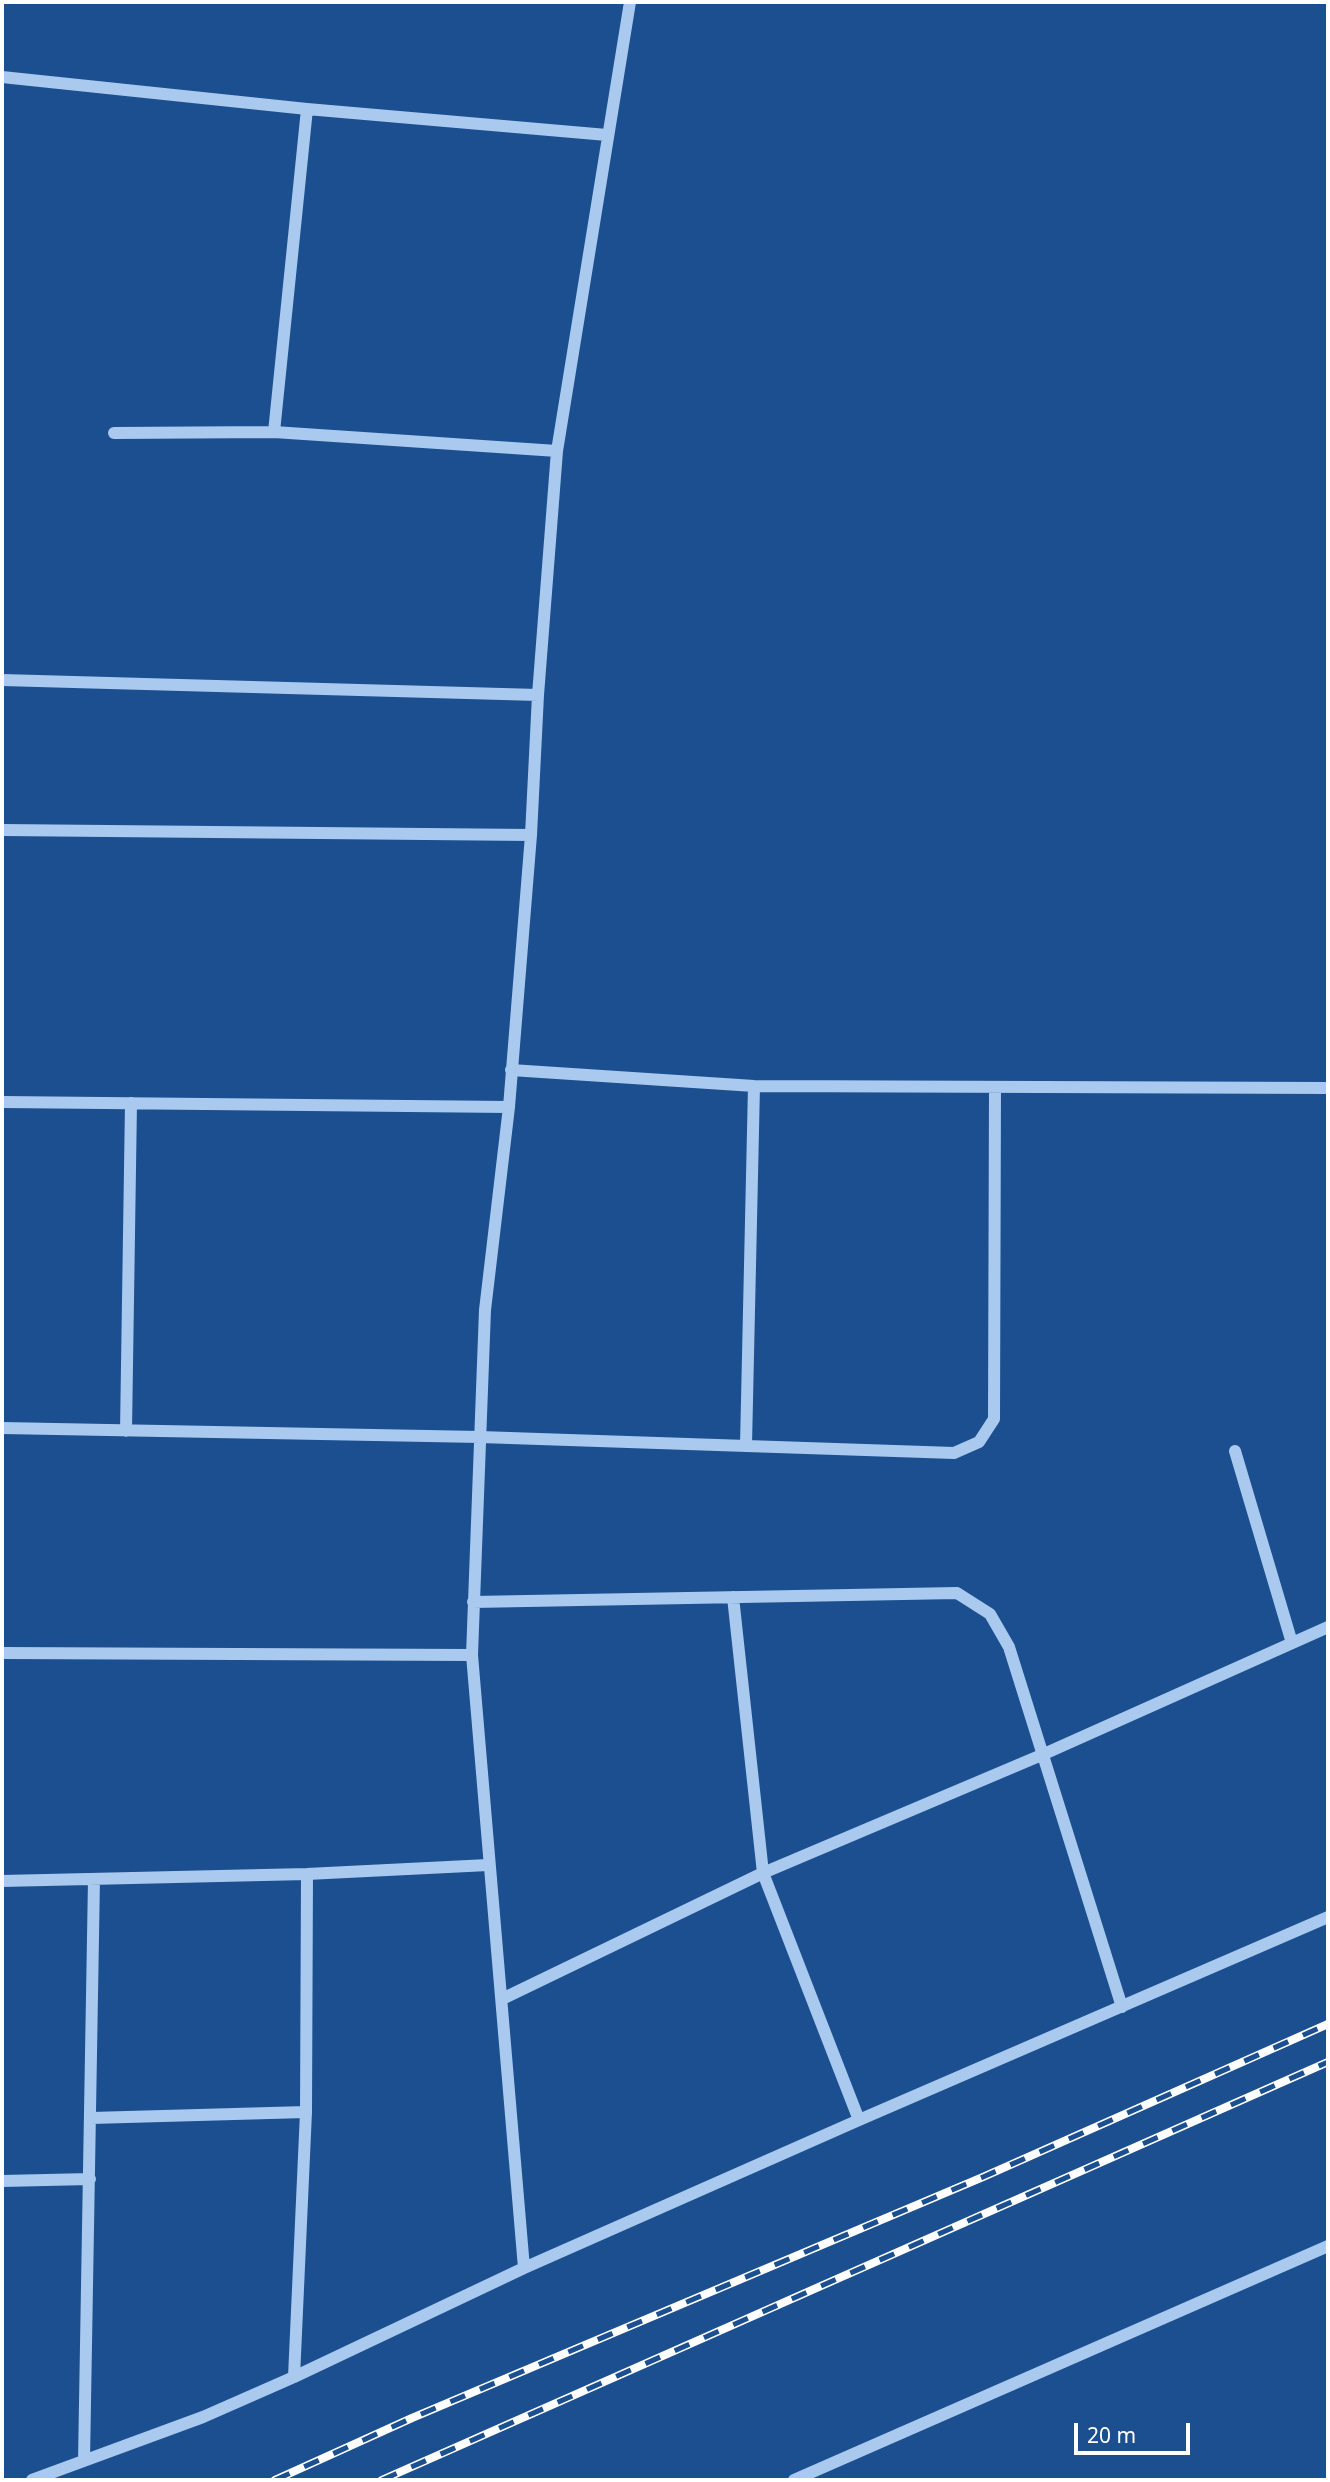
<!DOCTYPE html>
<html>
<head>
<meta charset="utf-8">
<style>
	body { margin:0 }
	#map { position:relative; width:1330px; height:2482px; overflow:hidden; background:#1b4f8f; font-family:"Noto Sans",sans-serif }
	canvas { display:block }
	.frame { position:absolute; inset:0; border:4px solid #fff; pointer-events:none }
	.scale { position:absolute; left:1074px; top:2423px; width:116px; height:32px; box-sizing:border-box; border:4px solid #fff; border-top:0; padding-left:9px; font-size:21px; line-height:24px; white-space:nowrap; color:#fff; -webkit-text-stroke:5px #1b4f8f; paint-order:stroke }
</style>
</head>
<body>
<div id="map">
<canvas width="1330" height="2482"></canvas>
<div class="frame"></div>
<div class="scale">20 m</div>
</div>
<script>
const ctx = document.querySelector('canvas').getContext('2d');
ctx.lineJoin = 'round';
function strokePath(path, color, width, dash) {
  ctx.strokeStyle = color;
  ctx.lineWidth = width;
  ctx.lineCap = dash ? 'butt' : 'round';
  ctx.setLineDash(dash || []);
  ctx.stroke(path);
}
const minor = new Path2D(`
	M2,77L307,109L607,135
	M274,432L307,109
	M114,433L274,432L557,451
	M2,680L538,695
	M2,830L531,835
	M511,1070L754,1086L1328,1088
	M2,1102L509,1107
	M2,1428L480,1437L954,1453L979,1442L994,1419L995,1087
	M126,1431L131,1103
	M746,1445L754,1086
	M1235,1451L1292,1643
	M733,1597L763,1873L859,2120
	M473,1602L957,1593L990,1614L1009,1647L1122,2007
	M2,1653L472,1655
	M2,1881L307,1874L488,1865
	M502,1999L763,1873L1044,1754L1328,1627
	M91,2118L306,2112
	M2,2181L90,2179
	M524,2268L472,1655L485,1310L509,1107L531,835L538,695L557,451L630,2
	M294,2377L306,2112L307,1874
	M84,2461L94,1879
	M32,2480L203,2417L294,2377L524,2268L859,2120L1328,1917
	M794,2480L1328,2246`);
const rail = new Path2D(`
	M275,2480L412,2418L983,2177L1328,2024
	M382,2480L1328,2062`);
strokePath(minor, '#a9c9ee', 12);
strokePath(rail, '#fff', 8);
strokePath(rail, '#1b4f8f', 5, [16]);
</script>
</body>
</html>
